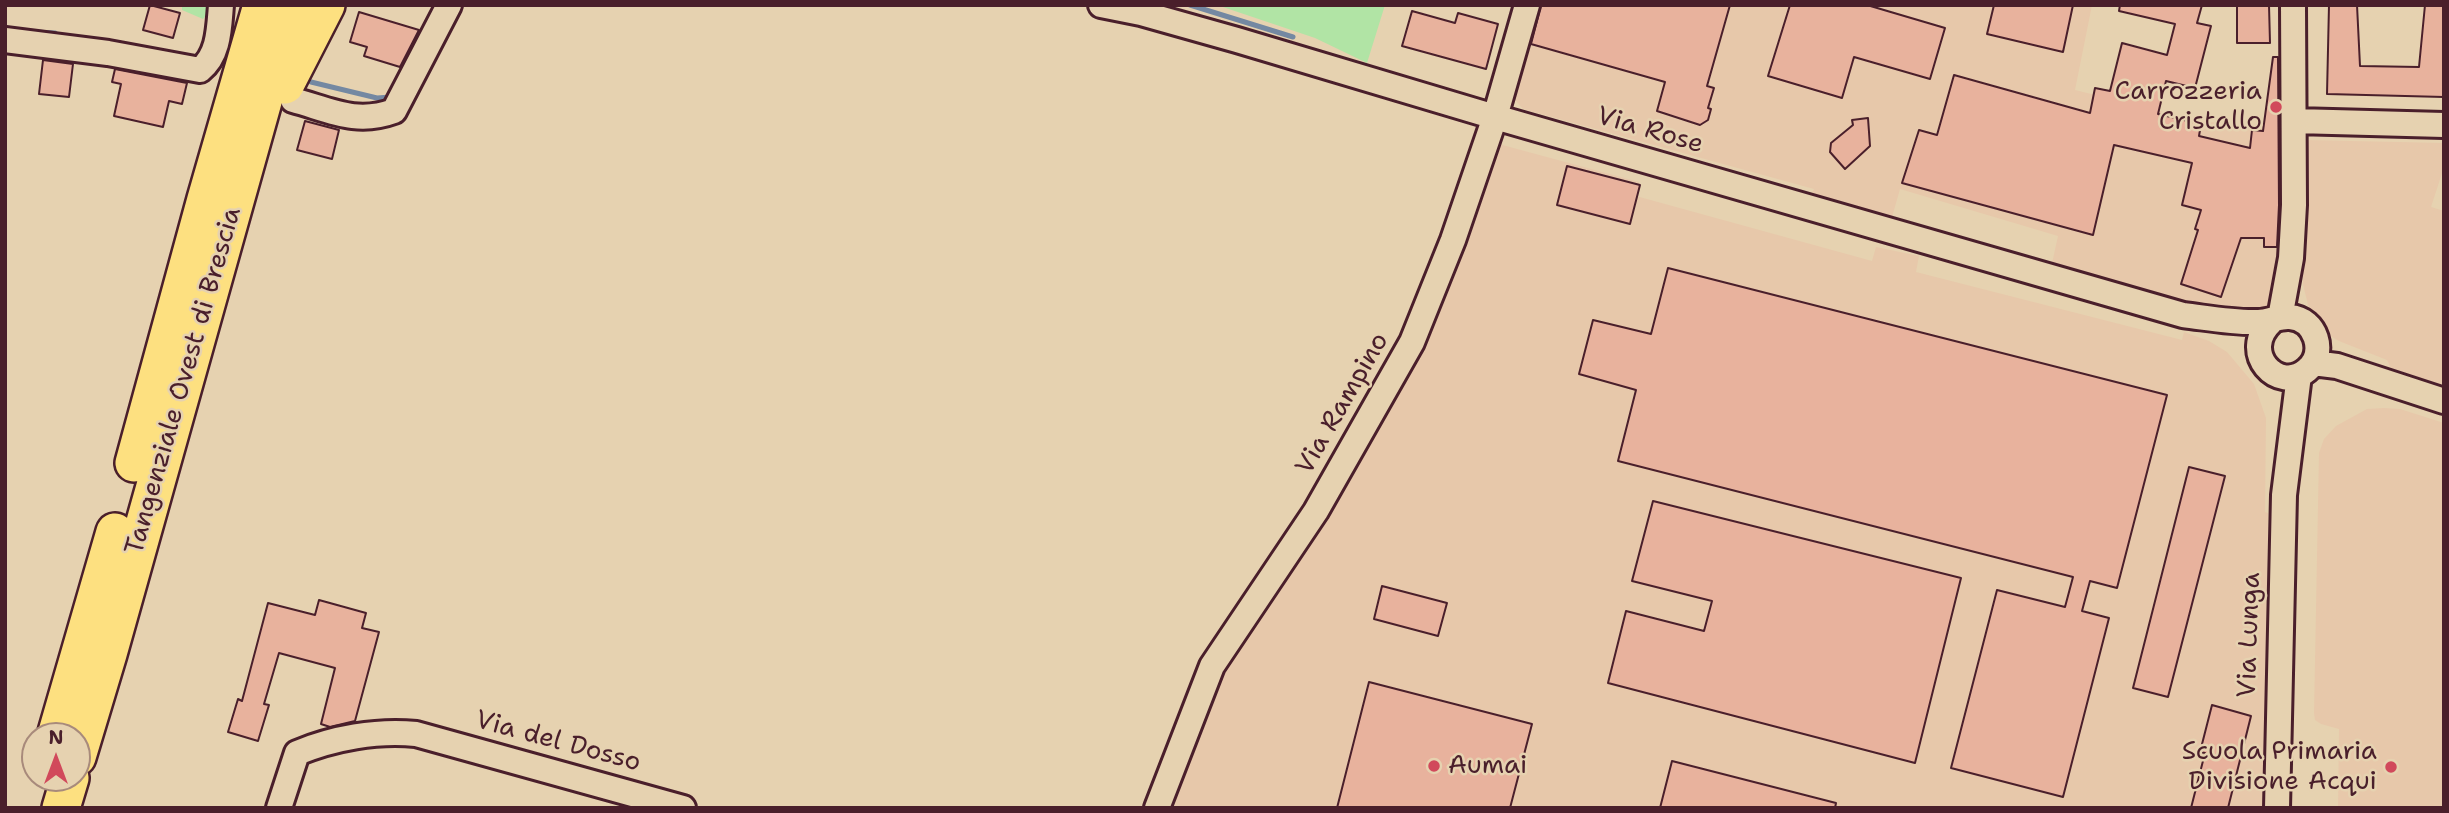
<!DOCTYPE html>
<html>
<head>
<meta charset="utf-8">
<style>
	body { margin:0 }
	#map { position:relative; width:2449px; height:813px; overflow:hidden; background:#e6d2b0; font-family:"Shantell Sans",sans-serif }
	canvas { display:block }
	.frame { position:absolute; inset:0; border:7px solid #4a1f2b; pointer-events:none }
	.north { position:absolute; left:21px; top:722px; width:70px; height:70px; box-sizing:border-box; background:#e6d2b0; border:2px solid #a88a7b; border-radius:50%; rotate:0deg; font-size:19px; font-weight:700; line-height:28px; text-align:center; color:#4a1f2b }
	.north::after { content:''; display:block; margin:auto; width:24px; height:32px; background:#d1495b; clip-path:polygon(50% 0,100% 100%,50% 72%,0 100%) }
</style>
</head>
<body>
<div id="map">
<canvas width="2449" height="813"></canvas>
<div class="frame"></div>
<div class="north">N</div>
</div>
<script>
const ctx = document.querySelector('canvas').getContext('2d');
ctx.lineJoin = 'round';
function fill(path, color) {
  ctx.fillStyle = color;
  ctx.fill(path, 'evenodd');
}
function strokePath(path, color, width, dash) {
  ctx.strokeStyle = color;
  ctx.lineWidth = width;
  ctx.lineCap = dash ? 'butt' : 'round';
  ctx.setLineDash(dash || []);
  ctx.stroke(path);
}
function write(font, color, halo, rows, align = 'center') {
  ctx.font = font + ' "Shantell Sans",sans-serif';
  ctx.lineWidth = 5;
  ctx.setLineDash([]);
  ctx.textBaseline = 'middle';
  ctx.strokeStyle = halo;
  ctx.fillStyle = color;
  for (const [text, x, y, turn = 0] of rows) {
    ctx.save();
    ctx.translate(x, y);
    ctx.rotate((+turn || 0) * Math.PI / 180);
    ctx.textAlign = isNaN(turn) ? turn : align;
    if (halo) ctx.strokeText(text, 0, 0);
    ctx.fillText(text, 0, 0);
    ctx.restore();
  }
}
const built = new Path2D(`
	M1539,5H2092L2075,90L2201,121L2228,124L2286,125L2282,248L2275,291L2270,302L2262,311L2233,318L2051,268L2058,236L1900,189L1892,217L1811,195L1814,189L1523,109L1516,101L1515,95Z
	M2304,140L2444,143V167L2431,207L2444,211V386L2399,372L2391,368L2387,360L2339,341L2327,334L2317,321L2308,305L2303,284Z
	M1495,143L1639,182L1636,196L1872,261L1876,247L1919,256L1916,272L2182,340L2184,332L2209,341L2227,352L2254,384L2266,418L2265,512L2268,513L2264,808H1172L1224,665L1437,295L1444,298Z
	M2384,408L2400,409L2444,423V808H2338L2339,729L2321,724L2315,720L2314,713L2319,453L2324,439L2336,426L2367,409Z`);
const green = new Path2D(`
	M182,5H209V12L203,19L182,10Z
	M1217,5H1385L1367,63L1315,38Z`);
const stream = new Path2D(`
	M1190,5L1293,37
	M34,32L55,33
	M311,82L377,98L391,97`);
const building = new Path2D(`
	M150,5L180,13L173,38L143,30Z
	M1541,5H1730L1707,86L1714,88L1708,108L1711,109L1708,120L1700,125L1657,111L1665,82L1531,44Z
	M1790,5H1867L1945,28L1930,79L1854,57L1842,98L1768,76Z
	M1994,5H2073L2063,52L1987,34Z
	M2120,5H2202L2197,23L2211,26L2195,88L2166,81L2158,114L2201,124L2199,136L2250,148L2252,130L2263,131L2273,57H2278L2279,205L2277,247H2264V238H2241L2221,297L2181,284L2198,230L2195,229L2201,210L2182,205L2192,163L2114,145L2093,235L1902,183L1919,130L1937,135L1954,75L2090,113L2095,88L2110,91L2122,43L2167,55L2175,24L2119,11Z
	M2237,5H2269L2270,43H2237Z
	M2329,5H2357L2360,66L2419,67L2425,5H2444V97L2327,94Z
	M1412,11L1455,23L1458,13L1498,24L1486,69L1402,46Z
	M359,12L419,30L400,67L364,56L367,47L350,42Z
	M43,60L73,64L69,97L39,94Z
	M115,69L187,83L182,104L169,101L163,127L114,116L121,84L112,82Z
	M1868,118L1870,146L1845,169L1830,152L1831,143L1853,125L1852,120Z
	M305,121L339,130L332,159L297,150Z
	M1567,166L1640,185L1630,224L1557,205Z
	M1668,268L2167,395L2117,588L2090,581L2082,611L2109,618L2063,797L1951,768L1997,590L2065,607L2073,577L1618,461L1636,390L1579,374L1593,320L1651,334Z
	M2189,467L2225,476L2168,697L2133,688Z
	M1653,501L1961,578L1915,763L1608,683L1626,611L1704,631L1712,601L1632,581Z
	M1382,586L1447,603L1438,636L1374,619Z
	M319,600L366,613L362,628L379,632L355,721L330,727L321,724L335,668L279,653L264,704L269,705L258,741L228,732L238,699L242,701L268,603L315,615Z
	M1369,682L1532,724L1510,808H1337Z
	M2212,705L2251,716L2228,808H2191L2205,753L2200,752Z
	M1672,761L1836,803L1835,808H1660Z`);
const minor = new Path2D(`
	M1101,5L1141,13L1237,40L1495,117L2183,315C2208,318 2233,323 2258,322C2269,322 2279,316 2290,317C2316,319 2327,353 2307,370C2278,395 2239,352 2271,322
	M5,40L108,53L200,70C219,55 219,29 221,5
	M293,100C330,110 356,125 394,111L449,5
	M2295,121L2444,125
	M2280,318L2291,258L2294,205L2293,5
	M2313,363L2337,366L2444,401
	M279,808L297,753C333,738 377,730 416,734L683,808
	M1157,808L1212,666L1316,511L1412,342L1453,240L1495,117L1527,5
	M2277,808L2284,495L2299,375`);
const highway = new Path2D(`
	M285,85L326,5
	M134,463L206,199L262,5
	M56,736L115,532
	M77,757L108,654L290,5
	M61,808L70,778`);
const markers = [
	[2276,107,7,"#d1495b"],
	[1434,766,7,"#d1495b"],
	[2391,767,7,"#d1495b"]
];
const poiNames = [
	["Carrozzeria",2262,92],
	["Cristallo",2262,122],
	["Scuola Primaria",2377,752],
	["Divisione Acqui",2377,782],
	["Aumai",1448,766,"left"]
];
const streetNames = [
	["Via Rose",1650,131,16],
	["Tangenziale Ovest di Brescia",184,381,-74],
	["Via Rampino",1343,404,-60],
	["Via Lunga",2250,635,-88],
	["Via del Dosso",558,742,15]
];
fill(built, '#e7c8aa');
fill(green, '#b1e4a5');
strokePath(stream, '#7488a2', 5);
fill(building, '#e8b29d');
strokePath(building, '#4a1f2b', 2);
strokePath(minor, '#4a1f2b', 30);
strokePath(highway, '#4a1f2b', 42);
strokePath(minor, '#e6d2b0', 24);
strokePath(highway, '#fde080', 37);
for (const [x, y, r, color] of markers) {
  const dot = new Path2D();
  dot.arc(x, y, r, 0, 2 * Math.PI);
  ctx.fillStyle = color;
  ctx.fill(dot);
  strokePath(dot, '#e6d2b0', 2.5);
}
write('26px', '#4a1f2b', '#e6d2b0', poiNames, 'right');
write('26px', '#4a1f2b', '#e6d2b0', streetNames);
</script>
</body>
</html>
